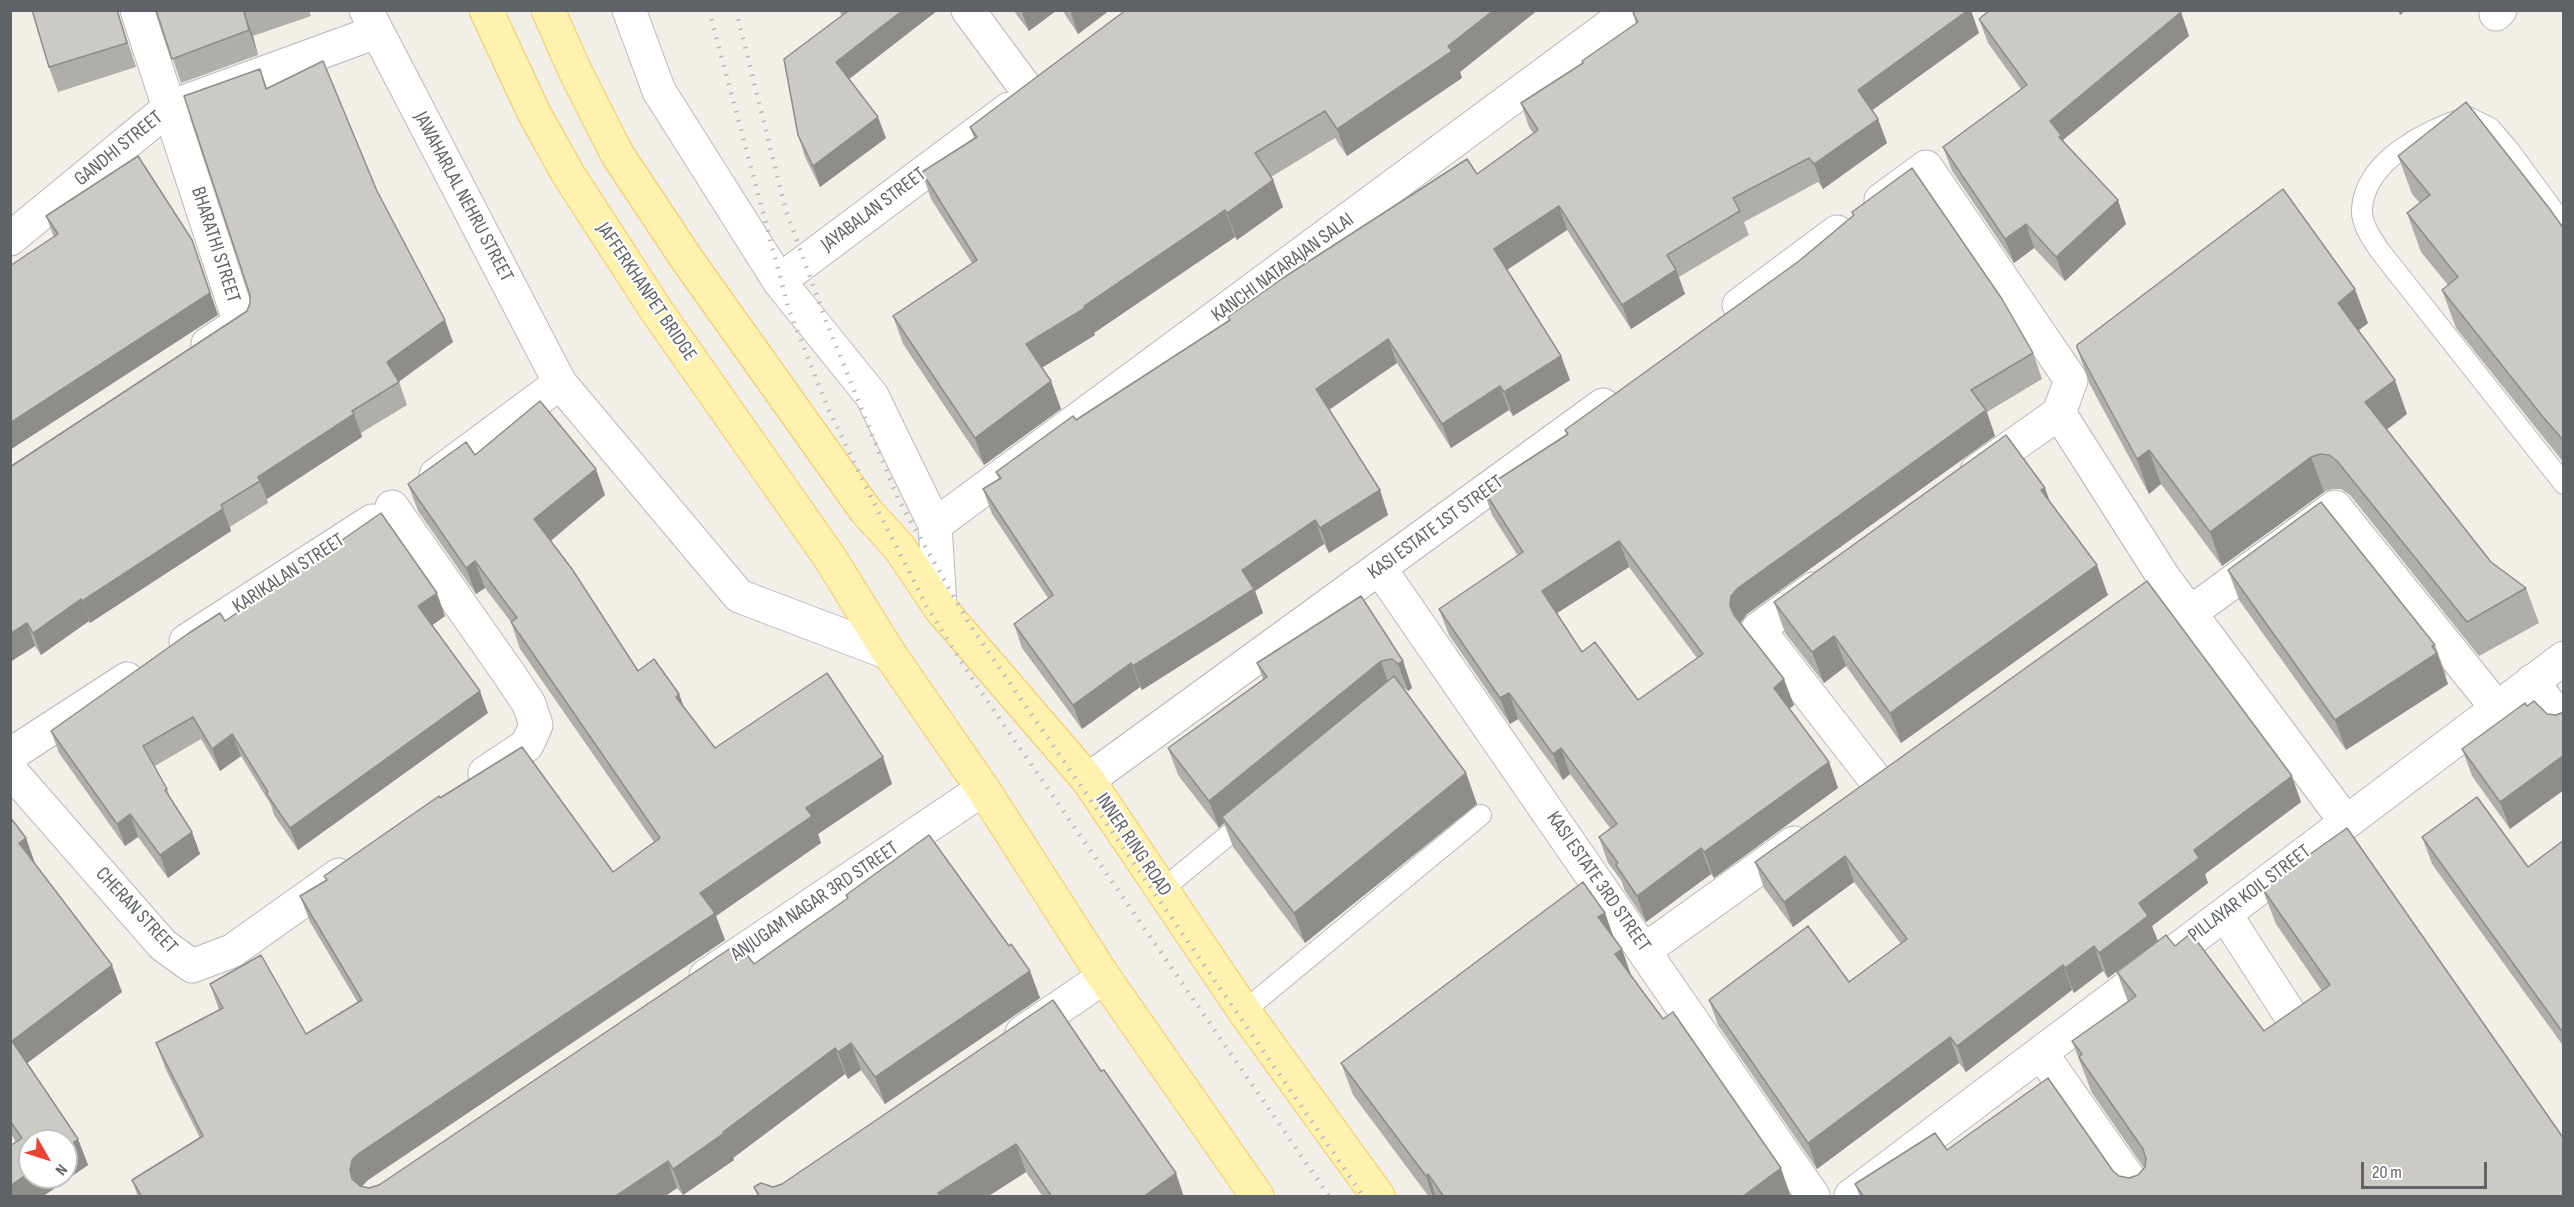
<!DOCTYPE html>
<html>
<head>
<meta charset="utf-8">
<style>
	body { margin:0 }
	#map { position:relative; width:2574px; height:1207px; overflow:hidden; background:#f1efe8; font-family:"Sofia Sans Condensed",sans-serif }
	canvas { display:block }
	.frame { position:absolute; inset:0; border:12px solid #5f6368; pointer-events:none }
	.north { position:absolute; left:18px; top:1129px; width:60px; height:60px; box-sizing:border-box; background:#fff; border:2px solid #bfc1c3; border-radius:50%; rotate:129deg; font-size:16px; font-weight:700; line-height:24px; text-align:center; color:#5f6368 }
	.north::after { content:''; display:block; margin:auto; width:21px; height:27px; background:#ea4335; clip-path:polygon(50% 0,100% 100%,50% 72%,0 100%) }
	.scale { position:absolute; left:2361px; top:1162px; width:126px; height:27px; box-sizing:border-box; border:3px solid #5f6368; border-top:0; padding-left:8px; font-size:18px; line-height:21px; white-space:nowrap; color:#5f6368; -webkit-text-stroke:4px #fff; paint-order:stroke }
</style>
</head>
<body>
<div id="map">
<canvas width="2574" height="1207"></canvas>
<div class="frame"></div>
<div class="north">N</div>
<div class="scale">20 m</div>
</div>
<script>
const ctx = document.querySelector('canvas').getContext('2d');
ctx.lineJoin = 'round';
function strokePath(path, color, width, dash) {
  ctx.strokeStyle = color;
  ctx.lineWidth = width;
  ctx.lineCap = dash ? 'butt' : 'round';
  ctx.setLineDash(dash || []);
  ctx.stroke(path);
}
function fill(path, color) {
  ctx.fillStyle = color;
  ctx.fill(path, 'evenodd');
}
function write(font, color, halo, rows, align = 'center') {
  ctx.font = font + ' "Sofia Sans Condensed",sans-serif';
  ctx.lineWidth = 4.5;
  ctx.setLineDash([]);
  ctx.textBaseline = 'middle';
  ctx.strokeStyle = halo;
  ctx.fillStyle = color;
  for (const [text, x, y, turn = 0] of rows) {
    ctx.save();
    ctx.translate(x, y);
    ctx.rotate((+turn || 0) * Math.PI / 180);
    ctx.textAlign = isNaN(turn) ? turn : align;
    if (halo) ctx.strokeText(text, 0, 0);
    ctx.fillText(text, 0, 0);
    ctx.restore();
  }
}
const lane = new Path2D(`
	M2564,225L2509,150L2490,128L2468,117C2428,129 2365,160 2362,209C2361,224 2372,239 2380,251L2564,484
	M1163,889L1249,818
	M1244,1011L1481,815`);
const street = new Path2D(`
	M137,10L240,323L208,344
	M968,10L1030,94
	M2496,14L2500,10
	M1881,200L1926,167L2071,380L2059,413L2164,578L2346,822
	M10,239L170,107L376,32
	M779,281L1009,109
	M1739,305L1837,232
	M1977,471L2059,413
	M436,475L560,383
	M392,507L509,674L529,704L536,725L527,745L485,773
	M935,525L1631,10
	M1380,569L1813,1196
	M1813,589L1758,629L1878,783
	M2190,613L2335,507L2497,708
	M186,641L372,521
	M2532,681L2564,724
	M10,755L127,679
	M10,770L163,945L192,966L232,951L339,875
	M1088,780L1603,405
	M2225,914L2300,1030
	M1645,950L1794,843
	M706,976L983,789
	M1022,1033L1104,977
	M2041,1053L2141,1196`);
const secondary = new Path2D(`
	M366,10L560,383L739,596L889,653
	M629,10L659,91L779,281L872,396L935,525L940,608
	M1851,1196L2564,658`);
const primary = new Path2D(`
	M486,10L533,111L568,174L656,310L830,558L889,653L983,789L1104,977L1257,1196
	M548,10L575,71L617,154L686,258L866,511L899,547L940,608L1088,780L1244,1011L1378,1196`);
const rail = new Path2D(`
	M709,10L789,310L827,406L863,481L927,607L975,683L1329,1196
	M736,10L786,211L826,321L898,499L970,625L1363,1196`);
const wall = new Path2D(`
	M156,10H309L311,16L253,36L258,55L181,83Z
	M838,10H938L849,79L886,138L820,187L805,157L798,135L842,15Z
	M1013,10H1057L1029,31Z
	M1062,10H1110L1078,34Z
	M2181,12L2189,36L2063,140L2065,143L2126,224L2065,281L2034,248L2014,263L1952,171L1943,147L2021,89L1988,43L1979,19Z
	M1633,13L1979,33L1872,110L1878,119L1887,143L1823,189L1818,182L1744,222L1749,235L1679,277L1685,294L1631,329L1567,230L1507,270L1561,356L1570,380L1513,416L1509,410L1451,448L1397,363L1329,410L1380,490L1388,515L1329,553L1324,544L1255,591L1263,613L1142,690L1140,687L1082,729L1022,648L1014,624L1048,598L992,514L983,489L999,479L996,472L1230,320L1228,317L1477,174L1534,134L1529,127L1521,103L1582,64V61L1636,24Z
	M119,15L136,67L58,92L49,67Z
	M260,69L267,88L377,191L453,342L399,382L407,405L361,433L362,437L267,499L268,503L230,527L231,531L90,623L89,621L41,655L35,646L10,662L12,466L247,311L250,303Z
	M1460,72L1462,78L1347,156L1335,138L1271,177L1273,180L1283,207L1237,240L1235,237L1094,333L1095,335L1042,368L1051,381L1061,409L984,465L903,344L893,316L972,263L931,199L922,172L974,138L970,127Z
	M2398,156L2564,229V463L2456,328L2442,290L2448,285L2421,252L2407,213L2420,203L2412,194Z
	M1852,212L2033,353L2042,379L1987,412L1995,436L1747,614L1741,622V623L1794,705L1789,709L1829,762L1838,788L1714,878L1711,874L1646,922L1625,891L1621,880L1608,863L1599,837L1610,828L1570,774L1563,780L1518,719L1510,724L1449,635L1439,609L1518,556L1492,515L1483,489L1567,435L1565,430L1799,261L1853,216ZM1629,567L1697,658L1638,700L1582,652L1557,613Z
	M46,216L200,263L218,315L54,237Z
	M2368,323L2358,331L2407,414L2386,430L2491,562L2526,588L2539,623L2479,656L2350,495L2341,489H2332L2324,492L2222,566L2161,484L2149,494L2089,383L2077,348Z
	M475,455L605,495L551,541L638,671L679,694L684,708L715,748L883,757L892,784L818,834L821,843L716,916L725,940L368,1180L362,1186L369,1188L379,1185L754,964L848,899L846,895L1009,946L1030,971L1040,998L885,1104L861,1070L848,1079L845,1074L733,1158L734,1160L683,1195L677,1188L664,1197H138L132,1180L200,1138L166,1070L156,1043L219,1010L210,984L306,1034L358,1003L310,922L300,896L326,880L324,876L440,798L613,872L654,842L520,649L511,622L485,588L476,594L418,511L408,484Z
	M2050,502L2108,595L1901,743L1846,666L1824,683L1785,633L1774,602Z
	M2228,570L2435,645L2446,675L2445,676L2448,684L2346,750L2239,600Z
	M1361,596L1403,661L1412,688L1408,691L1401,686L1466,773L1477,804L1305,943L1233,847L1224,823L1219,828L1178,775L1168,748L1263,679L1257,663Z
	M445,616L432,625L488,713L298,850L274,815L271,805L241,756L220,771L201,739L155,766L167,789L171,800L192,832L200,854L168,878L138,837L125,846L59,753L51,731L225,621Z
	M2527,706L2510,829L2472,776L2462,749Z
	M2301,802L2205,874L2208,883L2152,926L2108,978L2103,971L2074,993L2072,990L1966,1072L1959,1063L1817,1169L1718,1025L1709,1000L1849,982L1901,944L1854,882L1793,927L1764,888L1755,862Z
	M10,817L26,838L35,863L122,992L27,1063L78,1139L88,1165L42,1197H10L16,1142L10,1133Z
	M2422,837L2528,867L2564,840V1047L2432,864Z
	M2262,888L2564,1197H1860L1855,1184L1947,1150L2113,1171L2119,1176L2129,1178L2138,1175L2144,1168L2092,1093L2072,1041L2128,1002L2117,972L2175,946L2264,1031L2322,991L2276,924Z
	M1605,913L1614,939L1632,977L1791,1197H1429L1353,1095L1341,1063Z
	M1053,1000L1184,1197H1043L1026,1172L987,1197H758L754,1187H773L782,1184Z`);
const shadedWall = new Path2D(`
	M903,10H938L844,83L836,62Z
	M1021,10H1057L1029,31Z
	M1074,10H1110L1078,34L1071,13Z
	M1494,10H1538L1460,72L1462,78L1347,156L1337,129L1448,46Z
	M1968,10H1971L1979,33L1867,114L1858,90Z
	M2398,10H2406L2400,15Z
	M244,12L253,36L258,55L249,30Z
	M2181,12L2189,36L2063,140L2070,159L2050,121Z
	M878,117L886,138L820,187L813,166Z
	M1878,119L1887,143L1823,189L1814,164Z
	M1273,180L1283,207L1237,240L1227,213Z
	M2118,200L2126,224L2065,281L2056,257Z
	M1559,206L1567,230L1502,273L1494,249Z
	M1225,210L1235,237L1094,333L1095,335L1036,371L1026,344Z
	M2026,224L2034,248L2014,263L2005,239Z
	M192,240L218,315L10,450V423Z
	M1676,270L1685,294L1631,329L1622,305Z
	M2355,289L2368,323L2350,337L2338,303Z
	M445,320L453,342L395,384L387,362Z
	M1388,339L1397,363L1324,413L1316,389Z
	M1561,356L1570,380L1513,416L1504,392Z
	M2395,380L2407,414L2377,437L2365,402Z
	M1051,381L1061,409L984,465L975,438Z
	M1500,386L1509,410L1451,448L1442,424Z
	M1986,410L1995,436L1747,614L1741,622L1740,632L1730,606L1731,596L1738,588Z
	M354,414L362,437L267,499L258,477Z
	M2149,450L2161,484L2149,494L2137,459Z
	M2311,457L2324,492L2222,566L2210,532Z
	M596,469L605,495L544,546L534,519Z
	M2045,488L2056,518L2041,490Z
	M1380,490L1388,515L1329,553L1320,528Z
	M223,509L231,531L90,623L82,601Z
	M1315,520L1324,544L1255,591L1263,613L1142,690L1133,666L1242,570Z
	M1619,541L1629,567L1551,617L1542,591Z
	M475,561L485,588L476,594L466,568Z
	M2097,565L2108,595L1901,743L1890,713Z
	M437,593L445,616L427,629L418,606Z
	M81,599L89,621L41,655L33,633Z
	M27,623L35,646L10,662V634Z
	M1834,636L1846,666L1824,683L1812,652Z
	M2437,653L2448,684L2346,750L2335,720Z
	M1381,661L1390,688L1222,817L1224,823L1219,828L1209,801Z
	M1403,661L1412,688L1408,691L1398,664Z
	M1131,663L1140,687L1082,729L1073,705Z
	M1784,679L1794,705L1783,714L1774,688Z
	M480,691L488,713L298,850L290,828Z
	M1509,693L1518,719L1510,724L1500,698Z
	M679,694L689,721L676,697Z
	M232,734L241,756L220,771L212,749Z
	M1561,748L1570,774L1563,780L1553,754Z
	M2564,755V790L2510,829L2500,802Z
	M883,757L892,784L818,834L821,843L716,916L725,940L368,1180L361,1187L359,1197L350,1170L352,1160L358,1154L700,893L806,808Z
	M1829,762L1838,788L1714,878L1704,852Z
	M1466,773L1477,804L1305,943L1294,913Z
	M2292,776L2301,802L2205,874L2208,883L2152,926L2158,941L2108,978L2099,953L2139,903L2194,850Z
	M130,814L138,837L125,846L117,824Z
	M192,832L200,854L168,878L160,855Z
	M26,838L35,864L19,843Z
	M1701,848L1711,874L1646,922L1637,896Z
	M1845,856L1854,882L1793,927L1784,902Z
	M1605,913L1616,944L1598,917Z
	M2094,946L2103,971L2074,993L2065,968Z
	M1622,949L1633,981L1615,954Z
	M112,965L122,992L22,1067L12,1041Z
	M2063,965L2072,990L1966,1072L1957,1046Z
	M1030,971L1040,998L885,1104L875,1077Z
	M1950,1037L1959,1063L1817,1169L1808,1143Z
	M851,1043L861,1070L848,1079L838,1052Z
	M835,1048L845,1074L733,1158L734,1160L683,1195L673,1169Z
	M78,1139L88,1165L42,1197H10V1186L30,1172V1177H66V1148Z
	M1016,1144L1026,1172L987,1197H939L938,1193Z
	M668,1161L677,1188L664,1197H614Z
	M1781,1168L1791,1197H1742Z
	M1176,1173L1184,1197H1143Z
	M1428,1174L1436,1197H1433L1426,1176Z`);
const building = new Path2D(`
	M32,10H117L127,43L49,67Z
	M156,10H248L244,12L249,30L172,59Z
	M847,10H903L836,62L878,117L813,166L798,135L784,59L848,11Z
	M1126,10H1494L1448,46L1452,51L1337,129L1325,111L1255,153L1273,180L1227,213L1225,210L1084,306L1085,308L1026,344L1051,381L975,438L893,316L977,260L922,172L977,137L970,127Z
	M1637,10H1968L1858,90L1878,119L1814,164L1809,158L1733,198L1740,211L1667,255L1676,270L1622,305L1559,206L1494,249L1561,356L1504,392L1500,386L1442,424L1388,339L1316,389L1380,490L1320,528L1315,520L1242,570L1254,589L1133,666L1131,663L1073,705L1014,624L1053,595L983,489L1001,478L996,472L1073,416L1076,420L1230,320L1228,317L1283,278L1467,159L1477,174L1538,130L1521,103L1583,63L1582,61L1638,22L1633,13Z
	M1990,10H2180L2181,12L2050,121L2061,135L2059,137L2118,200L2056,257L2026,224L2005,239L1943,147L2027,85L1979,19Z
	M323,61L377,191L445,320L387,362L399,382L352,411L354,414L258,477L260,481L221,505L223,509L82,601L81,599L33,633L27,623L10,634V467L247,311L250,303V295L184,96L260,69L266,89Z
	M2466,102L2549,208L2564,229V441L2543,417L2442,290L2458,277L2407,213L2430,195L2398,156Z
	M138,156L192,240L210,293L10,423V266L58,234L46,216Z
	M1912,168L2002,299L2033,353L1971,390L1986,410L1738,588L1731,596L1730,606L1734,615L1784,679L1774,688L1829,762L1704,852L1701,848L1637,896L1616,865L1618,863L1599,837L1617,824L1561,748L1553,754L1509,693L1500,698L1439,609L1523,552L1483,489L1568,434L1565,430L1799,261L1854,215L1852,212ZM1619,541L1703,654L1638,700L1595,642L1582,652L1542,591Z
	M2283,189L2355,289L2338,303L2395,380L2365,402L2491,562L2526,588L2467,622L2337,461L2329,455L2320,454L2311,457L2210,532L2149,450L2137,459L2077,348V345Z
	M540,401L596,469L534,519L572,569L638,671L654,659L679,694L676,697L715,748L827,673L883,757L806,808L812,816L700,893L715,913L358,1154L352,1160L350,1170L352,1179L360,1186L369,1188L379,1185L738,943L754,964L848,898L846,895L929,835L1009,946L1011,944L1030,971L875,1077L851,1043L838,1052L835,1048L723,1132L724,1133L673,1169L668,1161L614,1197H142L132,1180L203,1136L156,1043L223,1008L210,984L261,955L306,1034L362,1000L300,896L327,880L324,876L439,796L440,798L522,747L613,872L660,838L511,622L517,618L475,561L466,568L408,484L466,442L475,455Z
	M2006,435L2045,488L2041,490L2097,565L1890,713L1834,636L1812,652L1774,602Z
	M2321,502L2435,645L2432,646L2437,653L2335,720L2228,570Z
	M381,513L437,593L418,606L480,691L290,828L266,793L268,792L232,734L212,749L193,717L143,746L167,789L165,790L192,832L160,855L130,814L117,824L51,731L189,633L220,613L225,621Z
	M2147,581L2292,776L2194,850L2199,858L2139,903L2148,916L2099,953L2094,946L2065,968L2063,965L1957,1046L1950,1037L1808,1143L1709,1000L1808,926L1849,982L1907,939L1845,856L1784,902L1755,862Z
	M1361,596L1403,661L1398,664L1392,659L1381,661L1209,801L1168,748L1267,677L1257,663Z
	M1394,676L1466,773L1294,913L1222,817Z
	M2534,701L2547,714L2556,715L2564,712V755L2500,802L2462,749L2525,703L2527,706Z
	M2477,797L2528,867L2564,840V1028L2561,1030L2422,837Z
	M10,817L26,838L19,843L112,965L12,1041L78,1139L66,1148V1141H30V1172L10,1186V1146L22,1138L10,1121Z
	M2347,828L2564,1139V1197H1864L1855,1184L1935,1133L1947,1150L2048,1078L2113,1171L2119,1176L2129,1178L2138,1175L2145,1167L2146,1159L2143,1149L2079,1057L2082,1054L2072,1041L2136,996L2117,972L2166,935L2175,946L2191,933L2264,1031L2330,985L2262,888Z
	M1583,882L1605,913L1598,917L1622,949L1615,954L1663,1019L1673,1012L1781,1168L1742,1197H1444L1428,1174L1426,1176L1341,1063Z
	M1053,1000L1101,1071L1104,1070L1176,1173L1143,1197H1052L1016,1144L938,1193L940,1197H760L754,1187L761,1183L773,1187L782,1184Z`);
const streetNames = [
	["GANDHI STREET",119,149,-39],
	["JAWAHARLAL NEHRU STREET",463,197,62],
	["JAYABALAN STREET",874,210,-37],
	["BHARATHI STREET",215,245,72],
	["KANCHI NATARAJAN SALAI",1283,268,-36],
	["JAFFERKHANPET BRIDGE",646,292,56],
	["KASI ESTATE 1ST STREET",1436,528,-36],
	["KARIKALAN STREET",289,574,-33],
	["INNER RING ROAD",1133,845,56],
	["KASI ESTATE 3RD STREET",1598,882,55],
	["PILLAYAR KOIL STREET",2250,894,-37],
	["ANJUGAM NAGAR 3RD STREET",815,902,-34],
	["CHERAN STREET",136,911,47]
];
strokePath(lane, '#b5b8bc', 22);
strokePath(street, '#b5b8bc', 35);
strokePath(secondary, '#b6babf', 35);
strokePath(primary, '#f2c960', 35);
strokePath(lane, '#fff', 20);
strokePath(street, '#fff', 33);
strokePath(secondary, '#fff', 33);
strokePath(primary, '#fff2af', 33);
strokePath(rail, '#b6b7b8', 4.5, [1.5, 8]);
fill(wall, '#afaea9');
fill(shadedWall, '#8f8d8a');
fill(building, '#cccac5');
strokePath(building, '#8f8d8a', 1.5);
write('20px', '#5f6368', '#fff', streetNames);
</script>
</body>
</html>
